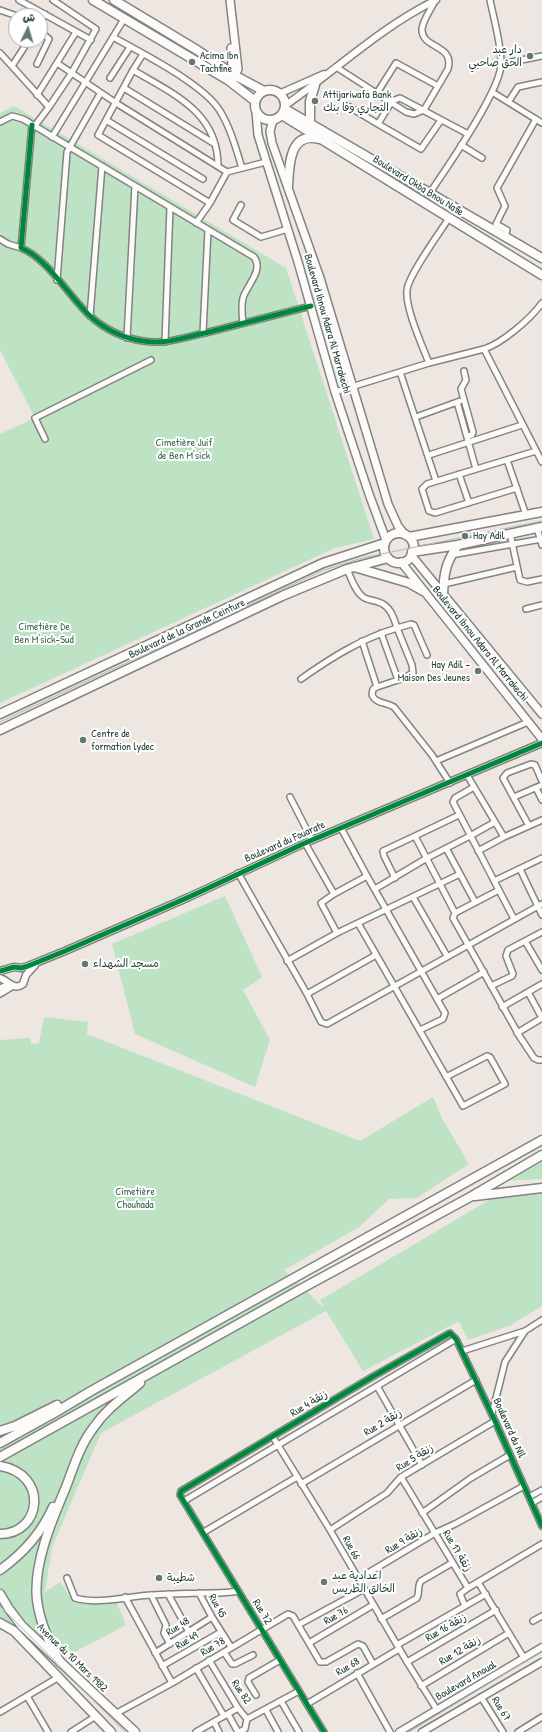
<!DOCTYPE html>
<html>
<head>
<meta charset="utf-8">
<style>
	body { margin:0 }
	#map { position:relative; width:542px; height:1732px; overflow:hidden; background:#eee6e1; font-family:"Patrick Hand","Playpen Sans Arabic",sans-serif }
	canvas { display:block }
	.north { position:absolute; left:8px; top:8px; width:40px; height:40px; box-sizing:border-box; background:#fff; border:1px solid #a5b1ae; border-radius:50%; rotate:5deg; font-size:11px; font-weight:700; line-height:16px; text-align:center; color:#1f3d34 }
	.north::after { content:''; display:block; margin:auto; width:14px; height:18px; background:#677871; clip-path:polygon(50% 0,100% 100%,50% 72%,0 100%) }
</style>
</head>
<body>
<div id="map">
<canvas width="542" height="1732"></canvas>
<div class="north">ش</div>
</div>
<script>
const ctx = document.querySelector('canvas').getContext('2d');
ctx.lineJoin = 'round';
function fill(path, color) {
  ctx.fillStyle = color;
  ctx.fill(path, 'evenodd');
}
function strokePath(path, color, width, dash) {
  ctx.strokeStyle = color;
  ctx.lineWidth = width;
  ctx.lineCap = dash ? 'butt' : 'round';
  ctx.setLineDash(dash || []);
  ctx.stroke(path);
}
function write(font, color, halo, rows, align = 'center') {
  ctx.font = font + ' "Patrick Hand","Playpen Sans Arabic",sans-serif';
  ctx.lineWidth = 4;
  ctx.setLineDash([]);
  ctx.textBaseline = 'middle';
  ctx.strokeStyle = halo;
  ctx.fillStyle = color;
  for (const [text, x, y, turn = 0] of rows) {
    ctx.save();
    ctx.translate(x, y);
    ctx.rotate((+turn || 0) * Math.PI / 180);
    ctx.textAlign = isNaN(turn) ? turn : align;
    if (halo) ctx.strokeText(text, 0, 0);
    ctx.fillText(text, 0, 0);
    ctx.restore();
  }
}
const green = new Path2D(`
	M14,106L286,268L374,539L335,548L0,703V434L35,418L0,350V113Z
	M225,896L262,977L243,990L270,1040L255,1087L135,1034L112,944Z
	M44,1017L88,1022L87,1034L360,1141L433,1097L442,1118L469,1164L417,1198L389,1199L359,1227L284,1270L325,1309L320,1300L491,1199L542,1193V1306L509,1326L468,1340L459,1321L363,1371L326,1311L101,1433L52,1547L45,1592L60,1582L73,1601L117,1603L126,1625L69,1655L62,1649L0,1621V1040L30,1038L31,1044L39,1043Z
	M542,1160V1179L503,1181Z`);
const minor = new Path2D(`
	M19,0L91,40
	M0,10L17,16
	M40,22L45,14
	M113,37C141,53 204,84 220,111C231,129 236,149 242,168
	M0,53L49,107
	M57,63L116,103L227,172L266,162
	M37,64L49,39L40,31
	M501,64L542,56
	M12,66L29,40
	M336,67L406,112L414,114L424,110L448,69C455,44 421,49 422,29C423,20 431,9 435,1
	M133,70L143,54
	M110,78L130,47
	M124,88L215,144
	M492,92L542,123
	M377,93L396,63L438,86
	M37,95L76,32
	M509,101L518,87L542,82
	M348,106L378,124
	M106,120L203,179
	M441,120L421,149L378,124L392,101L400,98L468,134
	M0,122L12,116L23,119L254,257C264,270 247,285 243,298C241,306 242,315 243,323
	M32,125L21,248C47,258 68,295 89,315C104,329 123,338 143,341C164,345 185,337 205,333C241,324 276,315 311,306
	M34,127L49,107L71,74L96,29L53,0
	M52,137L124,19
	M461,145L482,158
	M429,194C446,169 502,89 501,63C501,43 494,20 490,0
	M210,203L98,135L133,70C173,94 218,112 218,166
	M241,205L233,220L261,237L288,229
	M196,223L210,203L227,172
	M505,237L507,230L496,224L505,206L497,188L536,119
	M0,239L8,244L21,248
	M57,280L67,152L100,94
	M542,303C531,318 503,343 484,349L542,462
	M90,316L102,166
	M203,333L208,230
	M127,338L135,186
	M165,342L170,207
	M429,363C422,345 405,308 407,290C408,276 440,232 449,218
	M464,371L466,380L461,389L473,432L472,435L468,436
	M400,372L436,481
	M335,392L429,363L484,349
	M457,402L476,469
	M416,417L460,401
	M45,439L35,418L151,360
	M429,455L522,425
	M507,460L526,515
	M459,474L469,503
	M517,488L435,513L429,511L422,489L427,484L536,451
	M537,528L542,545
	M510,533L520,580L527,582L542,579
	M451,555L542,539
	M444,584L517,567
	M526,609L542,605
	M381,633L398,680
	M362,641L377,687
	M427,655L414,625L411,624L397,628L412,665L413,673L404,678L377,687L373,689L372,695C376,704 386,702 394,707L432,755L450,783
	M301,679C332,657 361,639 397,628C394,618 390,605 378,602C373,600 367,600 363,597C355,591 351,578 347,569
	M436,761L528,722
	M467,775L504,837
	M474,787L455,798L453,802L514,919
	M536,788L542,800
	M290,797L312,840
	M514,797L542,785
	M529,826L503,778L507,773L531,764L535,765L542,781
	M341,828L367,876L445,1013L443,1019L420,1030
	M305,843L334,894
	M446,848L475,902
	M478,851L504,837L542,820
	M520,869L542,915
	M238,873L307,994L321,1022L327,1024L542,904
	M395,878L384,856L383,851L415,836
	M494,881L542,858
	M375,889L427,858L470,836L495,822
	M499,890L455,913L453,918L520,1037L534,1058L538,1060H542
	M413,897L447,956
	M455,913L415,836L459,815
	M358,923L463,1106L505,1084L490,1057L487,1056L446,1077
	M337,933L321,903L334,894L367,876
	M525,941L542,970
	M287,961L337,933L460,874
	M491,986L512,976L513,974L506,956L508,950L542,932
	M0,988L9,984
	M0,994L13,986
	M307,994L376,955
	M437,999L484,972
	M502,1007L542,984
	M517,1033L542,1018L528,992
	M462,1351L525,1331L542,1320
	M377,1386L422,1465
	M492,1414L505,1362L525,1331
	M273,1437L330,1530L407,1662L437,1710
	M301,1484L476,1380
	M529,1497L542,1490
	M184,1501L456,1339
	M532,1503L542,1497
	M422,1513L471,1478L510,1455
	M330,1530L387,1493L401,1477L495,1421
	M204,1532L297,1477
	M67,1578L75,1598C98,1605 128,1596 152,1595C171,1594 191,1593 211,1593C221,1593 228,1593 238,1591
	M358,1579L435,1533L455,1524L524,1486
	M478,1582L524,1658
	M468,1588L542,1544
	M199,1593L212,1617L231,1647
	M168,1594L189,1632
	M151,1595L166,1625L164,1633L170,1644
	M125,1597L172,1683
	M465,1606L486,1594
	M381,1619L417,1598C420,1592 417,1586 421,1581L452,1563
	M533,1621L542,1616
	M298,1625L364,1589
	M309,1643L373,1605
	M397,1645L465,1606L460,1594L468,1588L401,1477
	M224,1652L232,1664H235L253,1655
	M155,1653L212,1617
	M209,1660L238,1708L247,1719L245,1729L239,1732
	M407,1662L496,1610
	M162,1666L221,1632
	M196,1668L224,1716
	M357,1673L390,1732
	M421,1686L509,1633
	M256,1695L248,1682L249,1678L280,1660
	M27,1696L48,1732
	M481,1697L503,1732
	M281,1701L299,1732
	M307,1704L399,1649
	M266,1710L278,1732
	M0,1712L59,1677
	M115,1714L172,1683L288,1614L293,1616L320,1662H326L358,1644L363,1646L373,1664
	M228,1714L238,1732
	M247,1719L299,1691
	M214,1722L219,1732
	M71,1732L96,1716
	M196,1732L238,1708
	M324,1732L180,1495L181,1491L372,1377L450,1333L456,1339L495,1421L542,1526
	M518,1732L542,1717`);
const tertiary = new Path2D(`
	M281,93L324,74
	M286,105C336,70 381,27 436,0
	M0,971L14,967L21,968L28,966L65,951L189,897L305,843L542,743
	M0,978C9,981 13,991 23,984L26,975L35,965
	M399,1732L542,1647
	M422,1732L542,1662`);
const secondary = new Path2D(`
	M230,0L238,69L233,80
	M229,77L232,66L231,48
	M256,111L258,135L298,262L335,392L369,494L386,540
	M273,120L270,131L272,143L320,278L388,504L398,526L405,535
	M411,555L542,714
	M401,562L542,739`);
const primary = new Path2D(`
	M93,0L228,80L255,101
	M114,0L197,50L236,76L264,91
	M255 105a15 15 0 1 1 30 0a15 15 0 1 1-30 0Z
	M285,109L542,258
	M282,115L542,275
	M310,123V101L315,85
	M288,186C289,167 289,131 319,139
	M384 548a15 15 0 1 1 30 0a15 15 0 1 1-30 0Z
	M409,537L542,512
	M412,552L458,545L542,527
	M354,567L409,583L423,591
	M443,594C444,572 446,562 458,545
	M0,714L323,563L385,543
	M0,730L282,596L347,569L388,558
	M0,1594L9,1609L22,1626L135,1732
	M0,1623L14,1631L111,1732`);
const trunk = new Path2D(`
	M475,1196L542,1188
	M0,1431L15,1426L57,1405
	M0,1443L56,1412L91,1391L542,1140
	M0,1457L310,1284L472,1196L542,1155
	M0,1466C49,1474 42,1534 0,1534
	M0,1570C24,1553 41,1534 53,1507
	M60,1662C49,1643 40,1623 37,1600C33,1564 52,1520 66,1487C74,1466 80,1445 94,1427C106,1409 124,1397 140,1383`);
const tram = new Path2D(`
	M0,722L324,570L362,558L542,521
	M0,1606L125,1732
	M409,1732L542,1651`);
const cycleway = new Path2D(`
	M32,125L21,248C47,258 68,295 89,315C104,329 123,338 143,341C164,345 185,337 205,333C241,324 276,315 311,306
	M0,971L14,967L21,968L28,966L65,951L189,897L305,843L542,743
	M324,1732L180,1495L181,1491L372,1377L450,1333L456,1339L495,1421L542,1526`);
const markers = [
	[530,56,4,"#677871"],
	[192,62,4,"#677871"],
	[315,101,4,"#677871"],
	[465,536,4,"#677871"],
	[478,671,4,"#677871"],
	[83,740,4,"#677871"],
	[85,964,4,"#677871"],
	[159,1578,4,"#677871"],
	[324,1582,4,"#677871"]
];
const poiNames = [
	["دار عبد",522,50,"right"],
	["الحق صاحبي",522,63,"right"],
	["Acima Ibn",200,56],
	["Tachfine",200,69],
	["Attijariwafa Bank",323,95],
	["التجاري وفا بنك",323,108],
	["Hay Adil",473,536],
	["Hay Adil -",470,665,"right"],
	["Maison Des Jeunes",470,678,"right"],
	["Centre de",91,734],
	["formation lydec",91,747],
	["مسجد الشهداء",93,964],
	["اعدادية عبد",332,1576],
	["الخالق الطريس",332,1589],
	["شطيبة",167,1578]
];
const streetNames = [
	["Boulevard Okba Bnou Nafie",418,186,32],
	["Boulevard Ibnou Adara Al Marrakechi",327,324,74],
	["Boulevard de la Grande Ceinture",187,629,-25],
	["Boulevard Ibnou Adara Al Marrakechi",480,644,51],
	["Boulevard du Fouarate",285,842,-24],
	["Rue 4 زنقة",309,1404,-31],
	["Rue 2 زنقة",383,1423,-31],
	["Boulevard du Nil",509,1428,66],
	["Rue 5 زنقة",415,1458,-32],
	["Rue 9 زنقة",404,1541,-31],
	["Rue 66",351,1548,60],
	["Rue 17 زنقة",457,1551,59],
	["Rue 45",217,1606,61],
	["Rue 72",262,1612,59],
	["Rue 76",336,1616,-30],
	["Rue 48",178,1627,-32],
	["Rue 16 زنقة",446,1628,-30],
	["Rue 49",187,1641,-30],
	["Rue 78",213,1647,-31],
	["Rue 12 زنقة",460,1651,-31],
	["Avenue du 10 Mars 1982",72,1658,44],
	["Rue 68",348,1667,-31],
	["Boulevard Anoual",466,1681,-30],
	["Rue 82",241,1692,56],
	["Rue 67",501,1709,58]
];
const parkNames = [
	["Cimetière Juif",184,443],
	["de Ben M'sick",184,456],
	["Cimetière De",44,627],
	["Ben M'sick-Sud",44,640],
	["Cimetière",135,1192],
	["Chouhada",135,1205]
];
fill(green, '#bee2c4');
strokePath(minor, '#828480', 8);
strokePath(tertiary, '#828480', 9);
strokePath(secondary, '#828480', 10);
strokePath(primary, '#828480', 11);
strokePath(trunk, '#828480', 11);
strokePath(minor, '#fcfbfa', 5);
strokePath(tertiary, '#fcfbfa', 6);
strokePath(secondary, '#fcfbfa', 7);
strokePath(primary, '#fcfbfa', 8);
strokePath(trunk, '#fcfbfa', 8);
strokePath(tram, '#b3b6b4', 1);
strokePath(cycleway, '#00873e', 5);
for (const [x, y, r, color] of markers) {
  const dot = new Path2D();
  dot.arc(x, y, r, 0, 2 * Math.PI);
  ctx.fillStyle = color;
  ctx.fill(dot);
  strokePath(dot, '#fff', 1.5);
}
write('11px', '#1f3d34', '#fff', poiNames, 'left');
write('11px', '#1f3d34', '#fff', streetNames);
write('11px', '#3d6652', '#fff', parkNames);
</script>
</body>
</html>
